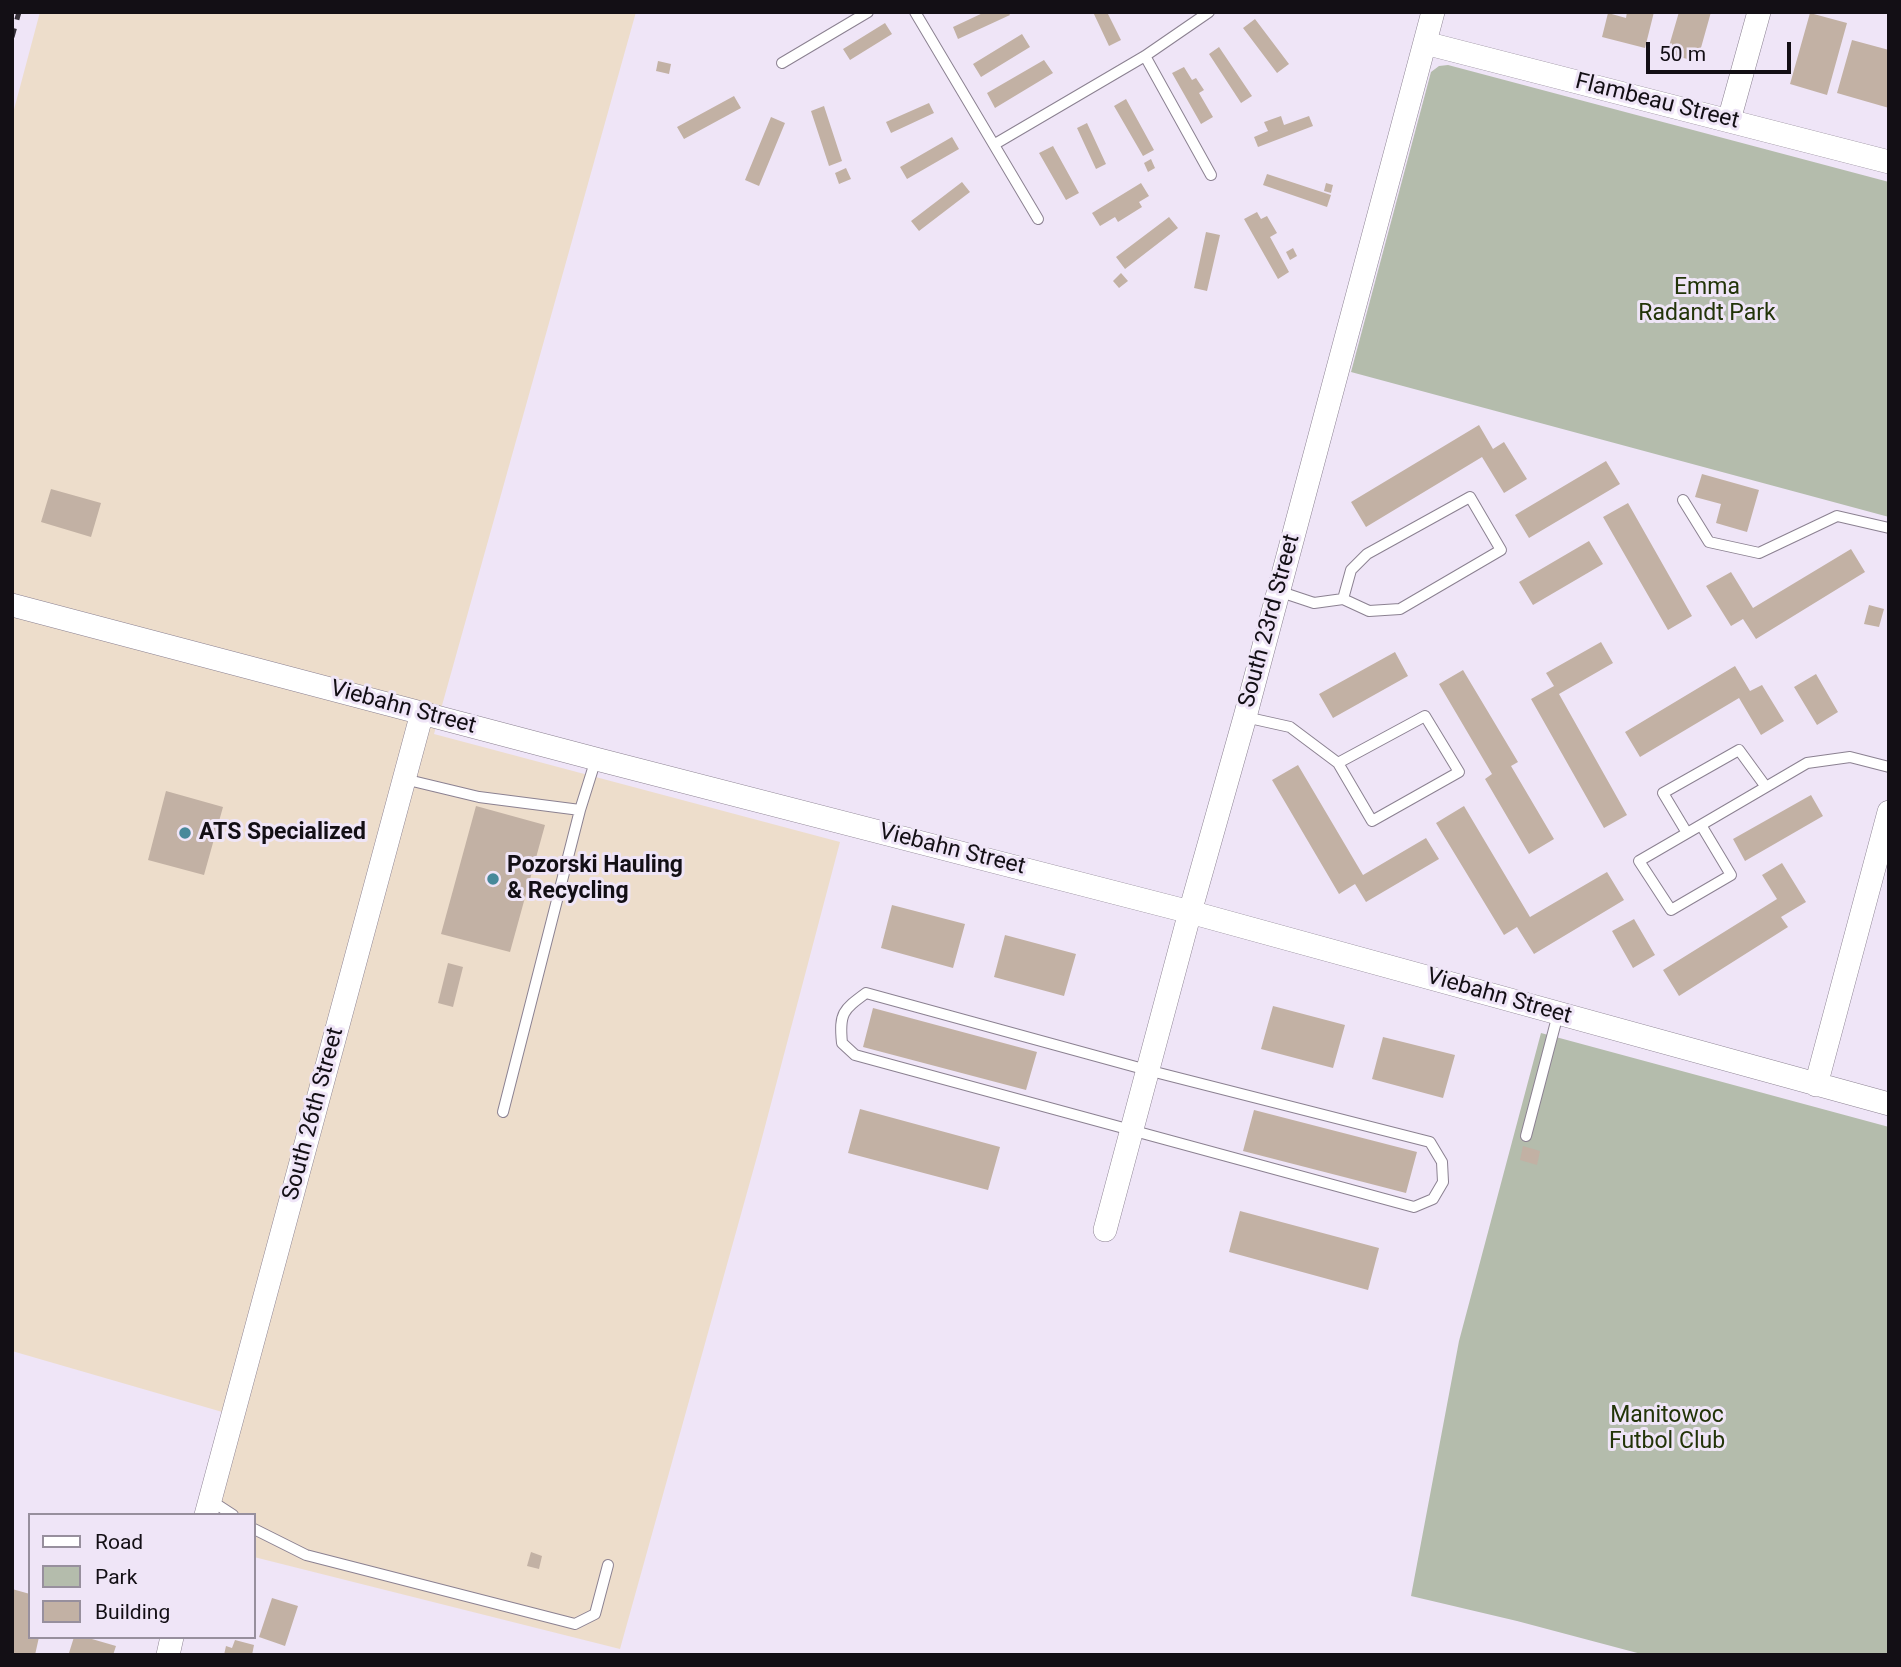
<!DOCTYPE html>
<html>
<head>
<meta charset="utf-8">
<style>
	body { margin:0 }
	#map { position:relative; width:1901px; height:1667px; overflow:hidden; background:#efe5f7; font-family:Roboto,sans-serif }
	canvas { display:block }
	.frame { position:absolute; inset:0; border:14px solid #130f15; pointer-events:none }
	.legend { position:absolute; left:28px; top:1513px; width:228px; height:126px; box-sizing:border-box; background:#efe5f7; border:2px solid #978f9d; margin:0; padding:9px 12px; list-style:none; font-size:21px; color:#130f15 }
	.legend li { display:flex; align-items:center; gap:14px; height:35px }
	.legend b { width:35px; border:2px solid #978f9d }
	.scale { position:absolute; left:1646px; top:42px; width:145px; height:32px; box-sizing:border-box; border:4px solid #130f15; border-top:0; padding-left:9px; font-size:21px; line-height:24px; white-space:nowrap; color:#130f15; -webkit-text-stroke:5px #efe5f7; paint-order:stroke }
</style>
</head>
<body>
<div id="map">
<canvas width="1901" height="1667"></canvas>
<div class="frame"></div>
<ul class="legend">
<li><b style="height:9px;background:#fff"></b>Road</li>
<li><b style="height:19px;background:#b4bcac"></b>Park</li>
<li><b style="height:19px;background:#c2b1a4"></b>Building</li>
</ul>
<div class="scale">50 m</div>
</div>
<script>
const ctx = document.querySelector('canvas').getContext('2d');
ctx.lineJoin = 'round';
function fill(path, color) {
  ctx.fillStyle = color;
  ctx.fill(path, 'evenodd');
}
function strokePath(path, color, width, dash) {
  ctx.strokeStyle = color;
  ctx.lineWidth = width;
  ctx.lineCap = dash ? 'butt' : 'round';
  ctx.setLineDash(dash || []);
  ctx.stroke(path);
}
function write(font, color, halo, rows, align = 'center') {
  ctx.font = font + ' Roboto,sans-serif';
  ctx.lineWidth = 6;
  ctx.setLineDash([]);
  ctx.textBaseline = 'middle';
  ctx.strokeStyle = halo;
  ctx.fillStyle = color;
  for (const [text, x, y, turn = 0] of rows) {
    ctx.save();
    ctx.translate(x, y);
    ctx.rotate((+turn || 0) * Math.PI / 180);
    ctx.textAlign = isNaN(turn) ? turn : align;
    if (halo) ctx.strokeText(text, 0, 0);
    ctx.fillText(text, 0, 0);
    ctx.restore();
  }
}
const industrial = new Path2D(`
	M40,12H636L434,734L840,842L758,1153L620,1649L254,1557V1515H218L243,1418L12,1351V117Z`);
const green = new Path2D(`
	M1448,65L1889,182V517L1351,372L1431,72L1439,66Z
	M1541,1033L1889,1127V1655H1645L1517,1621L1411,1596L1459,1341Z`);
const building = new Path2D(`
	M985,12H1008L1010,15L958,39L953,27Z
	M1093,12H1107L1121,40L1109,46Z
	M1627,12H1654L1645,48L1602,37L1608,13L1626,18Z
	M1679,12H1711L1697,62L1667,53Z
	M1810,13L1847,23L1827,95L1790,84Z
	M1255,19L1289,64L1277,73L1243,28Z
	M885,23L892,34L850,60L843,49Z
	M1022,34L1030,47L981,77L973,64Z
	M1852,40L1889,50V108L1837,93Z
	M1219,47L1252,96L1241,103L1209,54Z
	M1044,60L1053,73L995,108L987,93Z
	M658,61L671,64L669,74L656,71Z
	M1184,67L1192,80L1196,78L1204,90L1199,93L1213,117L1201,124L1172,73Z
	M734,96L741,108L684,139L677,127Z
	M1126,99L1154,150L1143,156L1114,106Z
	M929,103L934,113L891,133L886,122Z
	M824,106L842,161L829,166L811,111Z
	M1281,116L1284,125L1309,116L1313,126L1258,147L1254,137L1268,131L1264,122Z
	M771,117L785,123L759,186L745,180Z
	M1087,123L1106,164L1096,169L1077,128Z
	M952,137L959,149L907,179L900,167Z
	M1053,146L1079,193L1066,200L1039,153Z
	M1151,159L1155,168L1148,172L1144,163Z
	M846,168L851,179L839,184L835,173Z
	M1267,174L1331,195L1327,207L1263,185Z
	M962,182L970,192L919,231L911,221Z
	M1141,183L1149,196L1139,202L1142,207L1118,222L1115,217L1100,226L1092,213Z
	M1326,183L1333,185L1331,193L1324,191Z
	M1257,212L1261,219L1267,216L1277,233L1270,237L1289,272L1278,279L1244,219Z
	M1169,217L1178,228L1125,269L1116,257Z
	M1206,232L1220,235L1207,291L1194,288Z
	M1293,248L1297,256L1290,260L1286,252Z
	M1121,273L1128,281L1119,288L1113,281Z
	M1479,425L1493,449L1504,442L1527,479L1504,493L1482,457L1366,527L1351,502Z
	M1606,461L1620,484L1529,538L1515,515Z
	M1702,474L1759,490L1747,532L1716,523L1721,504L1695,497Z
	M51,489L101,503L91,537L41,522Z
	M1628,503L1692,616L1668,630L1603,517Z
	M1589,541L1603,564L1533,605L1519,582Z
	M1851,549L1865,572L1756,639L1743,619L1731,626L1706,586L1731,572L1753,608Z
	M1869,605L1884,609L1879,627L1864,624Z
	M1601,642L1613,663L1559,694L1627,815L1604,828L1531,699L1554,686L1546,673Z
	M1395,652L1408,676L1333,718L1319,694Z
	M1735,666L1750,691L1762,685L1784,721L1761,735L1739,698L1640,757L1625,732Z
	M1463,670L1518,762L1511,766L1554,839L1529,854L1485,779L1492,774L1439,684Z
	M1816,674L1838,712L1817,725L1794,687Z
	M1298,765L1363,875L1426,838L1439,859L1366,902L1355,884L1339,894L1272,780Z
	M166,791L223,807L204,875L148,860Z
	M1811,795L1823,816L1745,861L1733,839Z
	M476,806L545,825L510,952L441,934Z
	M1464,806L1530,917L1607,872L1624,900L1534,954L1517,927L1504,935L1436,823Z
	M1782,863L1806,902L1781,917L1788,927L1679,996L1663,970L1777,899L1762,875Z
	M892,905L965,924L953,968L881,948Z
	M1634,919L1655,955L1633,968L1612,931Z
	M1005,935L1076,954L1064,996L994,977Z
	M448,963L463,967L453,1007L438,1003Z
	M1273,1006L1345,1025L1333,1068L1261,1049Z
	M873,1008L1037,1052L1026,1090L863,1047Z
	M1383,1037L1455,1055L1443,1098L1372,1079Z
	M860,1109L1000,1147L988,1190L848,1153Z
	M1254,1110L1417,1152L1406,1193L1243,1151Z
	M1523,1146L1540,1151L1537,1165L1520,1160Z
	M1240,1211L1379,1248L1368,1290L1229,1252Z
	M531,1552L542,1556L539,1569L527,1566Z
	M12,1589L30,1594V1637H39L35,1655H12L14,1641H12Z
	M272,1598L298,1606L285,1646L259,1637Z
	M74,1637H85L116,1646L113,1655H76L69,1653Z
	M235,1640L254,1645L252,1655H224L226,1646L232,1648Z`);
const service = new Path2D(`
	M915,12L1038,219
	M1145,56L1211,175
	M782,63L868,12
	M995,144L1145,56L1209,12
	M1683,500L1709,542L1759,553L1837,516L1889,528
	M1278,591L1314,603L1343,599L1351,570L1367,554L1470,497L1501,550L1400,609L1369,611L1343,599
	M1245,717L1290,727L1338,763L1372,821L1459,772L1425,716L1338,763
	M404,779L479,797L580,810
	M1701,825L1731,875L1671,910L1639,861L1701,825L1807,763L1850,757L1889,767
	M1687,833L1663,793L1739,750L1766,787
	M866,993L1147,1070L1430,1142L1442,1162L1443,1182L1433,1199L1414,1207L855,1055L842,1043C839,1013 843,1010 866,993Z
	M503,1112L580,810L596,759
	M1526,1136L1558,1014
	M210,1500L233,1515
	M254,1529L306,1555L575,1624L595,1614L608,1565`);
const minor = new Path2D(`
	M1425,43L1889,162
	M1729,120L1759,12
	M12,605L596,759L1190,912L1889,1104
	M1816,1085L1889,812
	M1105,1230L1190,912L1245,717L1433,12
	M206,1515L422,713
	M168,1655L172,1637`);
const rail = new Path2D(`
	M12,37L19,12`);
const markers = [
	[185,833,7,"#47899a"],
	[493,879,7,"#47899a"]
];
const streetNames = [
	["Flambeau Street",1657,102,14],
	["South 23rd Street",1270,621,-75],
	["Viebahn Street",403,708,15],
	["Viebahn Street",952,850,14],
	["Viebahn Street",1499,997,16],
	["South 26th Street",314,1114,-75]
];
const parkNames = [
	["Emma",1707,288],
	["Radandt Park",1707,314],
	["Manitowoc",1667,1416],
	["Futbol Club",1667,1442]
];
const poiNames = [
	["ATS Specialized",199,833],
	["Pozorski Hauling",507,866],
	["& Recycling",507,892]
];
fill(industrial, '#edddcb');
fill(green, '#b4bcac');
fill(building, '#c2b1a4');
strokePath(service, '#8b8191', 12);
strokePath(minor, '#8b8191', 24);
strokePath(service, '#fff', 10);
strokePath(minor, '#fff', 23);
strokePath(rail, '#363139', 5, [9, 9]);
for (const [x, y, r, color] of markers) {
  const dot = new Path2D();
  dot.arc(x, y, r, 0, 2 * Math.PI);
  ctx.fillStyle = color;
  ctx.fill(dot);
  strokePath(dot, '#efe5f7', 2.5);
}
write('23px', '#130f15', '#efe5f7', streetNames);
write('23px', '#223408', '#efe5f7', parkNames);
write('bold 23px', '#130f15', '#efe5f7', poiNames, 'left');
</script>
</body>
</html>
